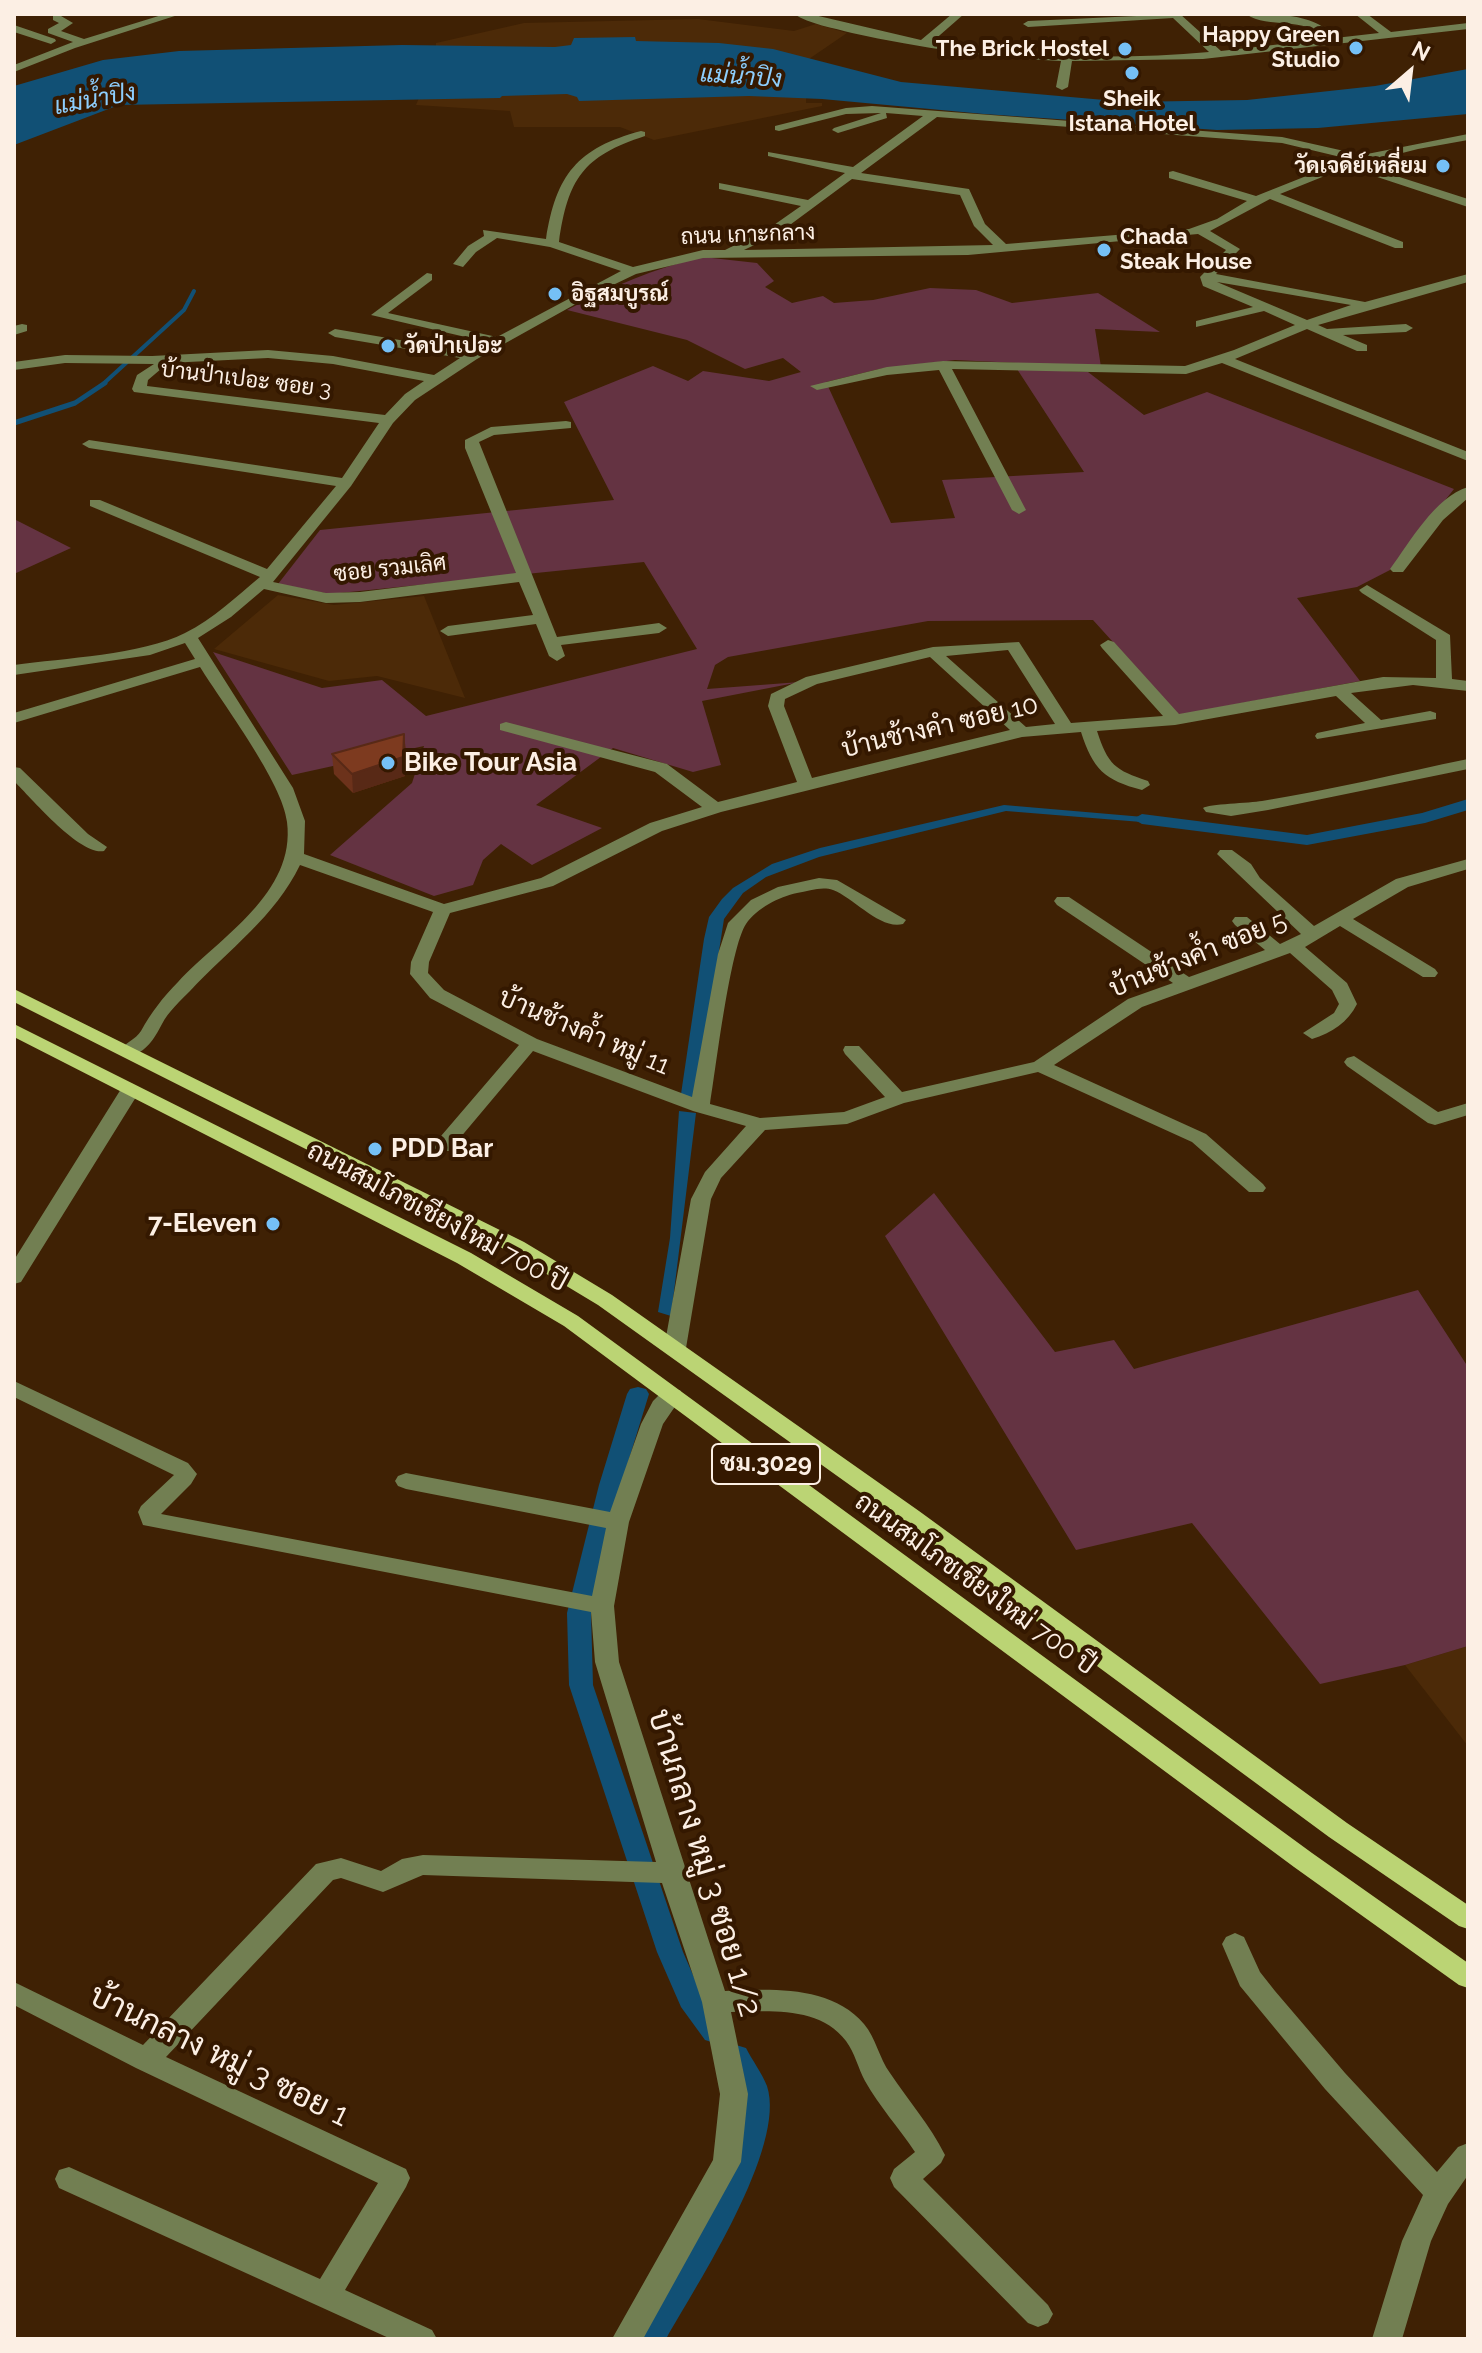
<!DOCTYPE html>
<html>
<head>
<meta charset="utf-8">
<style>
	body { margin:0 }
	#map { position:relative; width:1482px; height:2353px; overflow:hidden; background:#3f2104; font-family:Raleway,sans-serif }
	canvas { display:block }
	.frame { position:absolute; inset:0; border:16px solid #fcefe4; pointer-events:none }
	.north { position:absolute; left:1370px; top:32px; width:80px; height:80px; -webkit-text-stroke:6px #341800; paint-order:stroke; rotate:28deg; font-size:22px; font-weight:700; line-height:32px; text-align:center; color:#fcefe4 }
	.north::after { content:''; display:block; margin:auto; width:28px; height:36px; background:#fcefe4; clip-path:polygon(50% 0,100% 100%,50% 72%,0 100%) }
</style>
</head>
<body>
<div id="map">
<canvas width="1482" height="2353"></canvas>
<div class="frame"></div>
<div class="north">N</div>
</div>
<script>
const ctx = document.querySelector('canvas').getContext('2d');
ctx.lineJoin = 'round';
function fill(path, color) {
  ctx.fillStyle = color;
  ctx.fill(path, 'evenodd');
}
function strokePath(path, color, width, dash) {
  ctx.strokeStyle = color;
  ctx.lineWidth = width;
  ctx.lineCap = dash ? 'butt' : 'round';
  ctx.setLineDash(dash || []);
  ctx.stroke(path);
}
function write(font, color, halo, rows, align = 'center') {
  ctx.font = font + ' Raleway,Sarabun,sans-serif';
  ctx.lineWidth = 8;
  ctx.setLineDash([]);
  ctx.textBaseline = 'middle';
  ctx.strokeStyle = halo;
  ctx.fillStyle = color;
  for (const [text, x, y, turn = 0] of rows) {
    ctx.save();
    ctx.translate(x, y);
    ctx.rotate((+turn || 0) * Math.PI / 180);
    ctx.textAlign = isNaN(turn) ? turn : align;
    if (halo) ctx.strokeText(text, 0, 0);
    ctx.fillText(text, 0, 0);
    ctx.restore();
  }
}
const built = new Path2D(`
	M698,19L794,31L816,24L847,33L806,61V103H822V106L654,140L620,127H514L510,111L416,105L435,59L436,43L524,23Z
	M278,595L334,605L424,596L465,698L377,676L329,681L214,649Z
	M1468,1646V1746L1405,1665Z`);
const green = new Path2D(`
	M703,257L757,263L774,281L765,287L792,303L823,296L834,303L873,300L930,288L976,290L1012,303L1098,293L1160,332L1095,329L1101,367L955,360L879,369L826,382L891,523L955,518L942,480L1084,472L1017,369L1088,372L1144,415L1207,392L1454,489L1390,570L1357,587L1297,598L1360,681L1179,715L1093,620L928,621L728,657L715,665L707,689L800,682L702,701L721,765L693,772L613,748L536,805L602,828L532,865L501,844L483,860L473,885L434,896L330,855L412,783L424,746L292,775L213,652L322,688L382,680L426,716L697,649L644,562L330,594L278,584L320,530L614,500L564,402L653,366L688,381L703,371L769,381L801,372L783,358L745,369L687,340L567,310C612,287 654,268 703,257Z
	M14,519L71,548L14,574Z
	M934,1193L1055,1352L1114,1340L1134,1369L1418,1290L1468,1367V1646L1405,1665L1320,1684L1192,1523L1076,1550L885,1236Z`);
const water = new Path2D(`
	M635,37L636,41L719,43L773,49L901,82L1127,102L1247,100L1375,86L1468,69V114L1318,128L1217,130L984,114L822,99L749,96L579,101L577,97L567,94L502,96L500,98L119,105L14,145V86L103,60L179,51L402,45L555,47L571,45L574,38Z
	M1004,805L1167,819L1166,824L1006,811L819,857L766,877L743,893L724,919L696,1099L681,1094L704,939L709,917L722,899L733,888L772,864L820,848Z
	M679,1111L696,1113L671,1316L658,1312L670,1238Z`);
const streamFar1 = new Path2D(`
	M102,385L184,310L194,291`);
const stream = new Path2D(`
	M14,423L75,403L105,383`);
const canal = new Path2D(`
	M1468,799V810L1425,823L1307,845L1142,824L1133,819L1142,814L1307,835L1422,813Z
	M638,1387L646,1389L649,1394L621,1485L591,1613L593,1685L683,1952L704,2000L728,2032L725,2040L715,2043L705,2040L681,2007L657,1952L569,1685L567,1613L599,1485L627,1394L630,1389Z
	M736,2045L746,2048C752,2060 762,2073 767,2086C787,2147 697,2284 666,2339H635L708,2212L739,2139L740,2089L722,2056L726,2048Z`);
const minor = new Path2D(`
	M165,14H181L75,48L14,72V65L73,42L48,33V29L59,23L53,20V16H61L73,23L61,31L84,39Z
	M794,14H810L921,40L952,14H964L932,42C1022,58 1118,60 1209,52L1173,18L1028,27L1023,24L1028,21L1180,14L1221,51L1325,39C1305,15 1269,30 1246,14C1274,14 1317,13 1335,38L1379,33L1355,14H1367L1391,32L1468,23V29L1203,59L1072,61L1068,87L1062,90L1056,87L1061,61C990,58 921,48 852,33C834,28 809,24 794,14Z
	M14,25L55,39L56,41L51,44L14,32Z
	M872,106L1282,137L1362,155L1468,134V140L1418,149L1359,164L1468,199V207L1347,167L1280,194L1403,242V248H1395L1270,199L1210,231L1240,249L1216,274L1365,302L1468,274V282L1318,325L1327,329L1406,324L1413,328L1406,332L1343,335L1367,345V351H1357L1307,329L1235,359L1468,452V461L1222,363L1186,374L952,369L1026,510L1019,514L1012,510L939,370L887,375L817,390L810,386L887,367L943,361L1185,366L1234,350L1295,325L1264,311L1196,327V321L1253,307L1203,286L1200,277L1226,250L1198,234L968,255L703,258L636,274L590,296L477,359L415,400L393,423L351,486L273,582L326,593L360,592L516,573L465,448V440L491,427L566,421L571,422V428L494,435L479,442L557,637L659,623L667,628L659,633L561,645L565,656L557,661L549,656L536,624L448,636L440,631L448,626L533,615L519,582L360,602L326,603L264,589L231,617L198,638L293,788L305,821L304,854L444,904L541,878L650,823L702,807L655,772L500,730V724L506,722L667,764L718,802L797,782L768,706L771,694L806,677L933,647L1019,642L1071,723L1163,716L1102,648L1100,645L1108,640L1114,642L1179,714L1383,677L1436,678V640L1362,593L1359,590L1367,585L1450,635L1452,679L1468,681V691L1413,685L1351,693L1381,720L1430,711L1436,713V719L1317,739L1315,736L1317,733L1365,723L1336,696L1175,725L1097,731C1108,765 1115,770 1148,781L1150,785L1142,790C1104,780 1093,769 1081,732L1022,737L721,812L662,831L553,886L450,913L429,962L428,973L444,990L537,1039L692,1097L718,954L728,923L751,900L778,887L819,878L837,880L906,920L903,924C880,930 854,898 833,890C822,886 809,891 797,893C779,897 757,908 746,924C730,948 716,1068 710,1104L760,1118L844,1112L885,1097L845,1054L843,1050L845,1046H859L902,1092L1034,1062L1128,999L1173,983L1057,905L1054,901L1057,897H1069L1189,977L1265,950L1235,925L1232,921L1235,917H1247L1280,944L1301,934L1217,854L1220,850H1232L1251,864L1260,878L1314,926L1396,879L1468,859V869L1408,887L1353,919L1435,969L1438,973L1435,977H1423L1340,926L1305,947L1347,983L1357,1004C1348,1022 1332,1033 1312,1039L1303,1033L1334,1013L1339,1004L1332,990L1290,953L1142,1007L1054,1065L1206,1134L1263,1184L1266,1188L1263,1192H1249L1192,1142L1038,1072L904,1103L847,1124L765,1130L721,1178L711,1199L686,1348L683,1353H667L664,1348L691,1199L705,1172L746,1126L693,1111L533,1051L449,1151H435L432,1147L435,1143L519,1045L430,998L410,974L411,962L433,912L300,865C275,917 229,949 190,991C181,1000 168,1012 162,1024C154,1039 147,1052 128,1057L119,1051C125,1043 136,1039 141,1031C151,1013 163,997 178,982C220,937 296,893 287,822C283,783 223,704 200,667L14,723V713L195,659L185,643L150,655L14,675V665C64,658 141,655 185,633C213,619 236,597 260,577L90,506V500H100L267,569L336,486L89,448L82,444L89,440L342,478L379,423L134,392L132,389L137,375L154,364L65,363L14,370V362L65,355L152,356L268,350L333,356L434,375L460,358L335,337L328,333L335,329L470,352L487,342L371,315L427,273L432,274V280L388,313L497,337L621,271L550,247L497,238L476,252L463,267L453,264L468,246L484,236L483,230L546,239C556,175 577,148 641,131L645,132V136C583,156 568,179 559,242L633,267L703,250H725L771,227L801,206L719,189V183L808,200L845,173L768,156V152L853,167L923,116L886,113L887,118L838,133L832,130L834,128L881,113L846,114L779,131L775,130V126L846,108ZM937,117L1282,143L1349,159L1256,196L1173,171L1169,172V178L1247,201L1217,219L1189,229L1006,244L985,224L969,189L861,173ZM852,179L960,195L974,226L993,245L744,250L779,233ZM1217,282L1351,305L1307,320ZM268,358L333,364L424,381L405,394L385,415L147,386L148,380L168,363ZM1008,650L1055,724L1026,727L946,656ZM930,657L1010,730L812,778L784,706L785,699L817,684Z
	M22,324L27,325V331L14,335V326Z
	M1468,487V498L1443,520L1403,572H1393L1390,569C1410,542 1435,497 1468,487Z
	M1468,759V769L1268,810L1231,816L1206,812L1203,808C1208,804 1250,803 1262,801C1331,790 1400,773 1468,759Z
	M14,767L20,768L88,834L107,847L104,851C80,856 32,799 14,781Z
	M1354,1056L1438,1112L1468,1103V1115L1435,1125L1428,1123L1347,1066L1344,1062L1347,1058Z
	M131,1083L141,1089L21,1282L14,1284V1260L121,1089Z
	M14,1381L188,1463L197,1474L191,1484L161,1514L592,1596L606,1528L406,1489L398,1486L395,1481L398,1476L406,1473L610,1512L641,1424L653,1401L664,1390H680L683,1395L663,1424L629,1522L614,1606L619,1662L725,1991C770,1989 831,1985 864,2024C876,2038 879,2058 890,2073C908,2100 930,2125 945,2155L941,2163L923,2179L1048,2305L1053,2314L1048,2323L1038,2327L1028,2323L894,2187L890,2178L894,2169L915,2152C899,2128 879,2106 865,2081C858,2068 855,2053 846,2041C820,2006 769,2011 731,2012L748,2094L741,2162L643,2339H612L713,2160L720,2094L702,2002L662,1883L423,1875L383,1892L341,1878L333,1880L166,2057L406,2169L410,2178L406,2187L345,2290L432,2330L437,2339H391L59,2188L55,2179L59,2170L69,2167L320,2279L378,2183L136,2068L14,2005V1982L143,2045L316,1864L341,1858L381,1871L402,1859L423,1855L656,1862L595,1662L591,1612L143,1525L138,1512L141,1506L174,1475L14,1397Z
	M1235,1933L1244,1937L1260,1972L1275,1991L1345,2073L1437,2172L1458,2147L1468,2143V2175L1448,2204L1431,2241L1402,2339H1372L1402,2241L1423,2195L1325,2089L1240,1986L1222,1944L1226,1937Z`);
const major = new Path2D(`
	M14,989L524,1242L612,1295L919,1511L1347,1823L1468,1905V1929L1459,1926L1329,1837L903,1523L598,1305L510,1252L14,1002Z
	M14,1024L471,1253L578,1316L1312,1853L1468,1963V1988L1459,1985L1294,1867L564,1326L457,1263L14,1037Z`);
const wall = new Path2D(`
	M404,734L406,753L405,776L353,793L334,774L332,754Z`);
const shadedWall = new Path2D(`
	M404,734L406,753L405,776L353,793L352,774Z`);
const building = new Path2D(`
	M404,734L403,757L352,774L332,754Z`);
const markers = [
	[1356,48,8,"#75c0f6"],
	[1125,49,8,"#75c0f6"],
	[1132,73,8,"#75c0f6"],
	[1443,166,8,"#75c0f6"],
	[1104,250,8,"#75c0f6"],
	[555,294,8,"#75c0f6"],
	[388,346,8,"#75c0f6"],
	[388,763,8,"#75c0f6"],
	[375,1149,8,"#75c0f6"],
	[273,1224,8,"#75c0f6"]
];
const farPoinames = [
	["Happy Green",1340,35],
	["Studio",1340,60],
	["The Brick Hostel",1109,49],
	["Sheik",1132,99,"center"],
	["Istana Hotel",1132,124,"center"],
	["วัดเจดีย์เหลี่ยม",1427,166],
	["Chada",1120,237,"left"],
	["Steak House",1120,262,"left"],
	["อิฐสมบูรณ์",571,294,"left"],
	["วัดป่าเปอะ",404,346,"left"]
];
const farStreetnames = [
	["ถนน เกาะกลาง",748,235,-2],
	["บ้านป่าเปอะ ซอย 3",246,380,7],
	["ซอย รวมเลิศ",390,569,-6]
];
const farWaternames = [
	["แม่น้ำปิง",741,77,4],
	["แม่น้ำปิง",95,100,-10]
];
const shields = [
	[766,1464,108]
];
const shieldNames = [
	["ชม.3029",766,1464]
];
const streetNames = [
	["บ้านช้างคำ ซอย 10",940,727,-13],
	["บ้านช้างค้ำ ซอย 5",1198,955,-22],
	["บ้านช้างค้ำ หมู่ 11",584,1032,23],
	["ถนนสมโภชเชียงใหม่ 700 ปี",437,1217,28],
	["ถนนสมโภชเชียงใหม่ 700 ปี",975,1584,36]
];
const poiNames = [
	["Bike Tour Asia",404,763],
	["PDD Bar",391,1149],
	["7-Eleven",257,1224,"right"]
];
const nearStreetnames = [
	["บ้านกลาง หมู่ 3 ซอย 1/2",704,1863,73],
	["บ้านกลาง หมู่ 3 ซอย 1",219,2056,26]
];
fill(built, '#4c2a08');
fill(green, '#643342');
fill(water, '#115075');
strokePath(streamFar1, '#115075', 4);
strokePath(stream, '#115075', 5);
fill(canal, '#115075');
fill(minor, '#727f52');
fill(major, '#bbd474');
fill(wall, '#6c321b');
fill(shadedWall, '#582916');
fill(building, '#7d3a1f');
strokePath(building, '#582916', 2);
for (const [x, y, r, color] of markers) {
  const dot = new Path2D();
  dot.arc(x, y, r, 0, 2 * Math.PI);
  ctx.fillStyle = color;
  ctx.fill(dot);
  strokePath(dot, '#341800', 3);
}
write('bold 22px', '#fcefe4', '#341800', farPoinames, 'right');
write('22px', '#fcefe4', '#341800', farStreetnames);
write('italic 24px', '#8dcefd', '#341800', farWaternames);
for (const [x, y, w] of shields) {
  const box = new Path2D();
  box.roundRect(x - w / 2, y - 20, w, 40, 6);
  ctx.fillStyle = '#341800';
  ctx.fill(box);
  strokePath(box, '#fcefe4', 2);
}
write('bold 24px', '#fcefe4', null, shieldNames);
write('26px', '#fcefe4', '#341800', streetNames);
write('bold 26px', '#fcefe4', '#341800', poiNames, 'left');
write('32px', '#fcefe4', '#341800', nearStreetnames);
</script>
</body>
</html>
